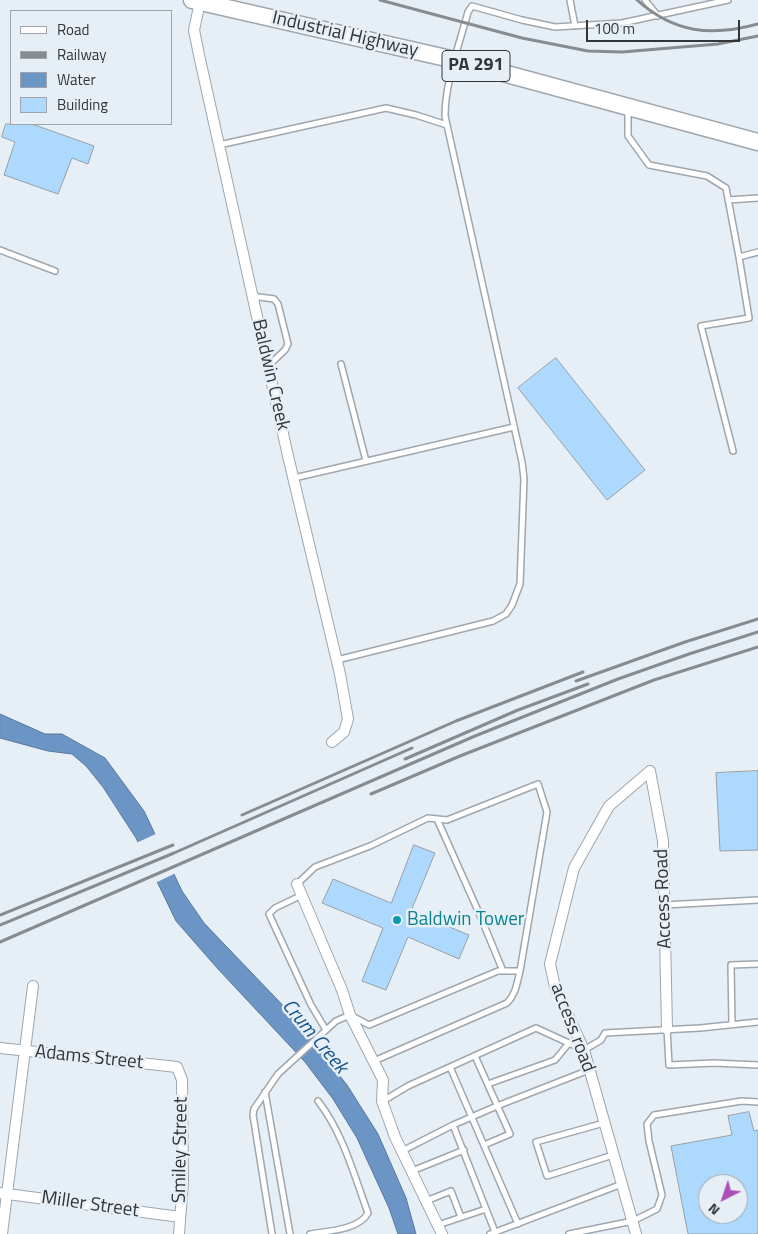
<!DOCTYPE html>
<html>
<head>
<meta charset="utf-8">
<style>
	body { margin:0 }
	#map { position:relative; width:758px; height:1234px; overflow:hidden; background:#e7eff6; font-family:"Titillium Web",sans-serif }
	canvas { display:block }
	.legend { position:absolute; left:10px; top:10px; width:162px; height:115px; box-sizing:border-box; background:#e7eff6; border:1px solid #9fa5aa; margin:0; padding:6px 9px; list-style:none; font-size:15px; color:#333638 }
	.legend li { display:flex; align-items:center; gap:10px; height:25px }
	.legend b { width:25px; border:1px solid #9fa5aa }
	.north { position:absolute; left:698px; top:1174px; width:50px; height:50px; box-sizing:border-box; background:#e7eff6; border:1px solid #9fa5aa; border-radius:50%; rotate:221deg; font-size:14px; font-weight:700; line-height:20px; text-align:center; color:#333638 }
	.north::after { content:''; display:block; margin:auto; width:18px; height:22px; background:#ac4fb8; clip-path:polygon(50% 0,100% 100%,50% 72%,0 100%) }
	.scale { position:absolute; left:586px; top:20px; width:154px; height:22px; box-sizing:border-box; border:2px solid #333638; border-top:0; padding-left:6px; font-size:15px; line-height:18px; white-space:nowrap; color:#333638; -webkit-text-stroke:4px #e7eff6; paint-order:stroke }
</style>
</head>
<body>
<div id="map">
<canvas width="758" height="1234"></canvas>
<ul class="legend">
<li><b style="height:6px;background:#fff"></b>Road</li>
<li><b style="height:6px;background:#878c90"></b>Railway</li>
<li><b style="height:14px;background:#6b95c5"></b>Water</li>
<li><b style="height:14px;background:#aed9fe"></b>Building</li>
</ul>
<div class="north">N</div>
<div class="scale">100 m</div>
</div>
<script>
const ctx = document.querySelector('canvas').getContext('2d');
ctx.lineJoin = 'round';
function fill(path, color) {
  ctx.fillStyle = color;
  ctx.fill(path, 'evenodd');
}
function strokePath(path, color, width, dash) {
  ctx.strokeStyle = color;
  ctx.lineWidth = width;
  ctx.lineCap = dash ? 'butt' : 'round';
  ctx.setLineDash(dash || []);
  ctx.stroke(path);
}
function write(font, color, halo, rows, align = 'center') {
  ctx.font = font + ' "Titillium Web",sans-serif';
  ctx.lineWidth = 5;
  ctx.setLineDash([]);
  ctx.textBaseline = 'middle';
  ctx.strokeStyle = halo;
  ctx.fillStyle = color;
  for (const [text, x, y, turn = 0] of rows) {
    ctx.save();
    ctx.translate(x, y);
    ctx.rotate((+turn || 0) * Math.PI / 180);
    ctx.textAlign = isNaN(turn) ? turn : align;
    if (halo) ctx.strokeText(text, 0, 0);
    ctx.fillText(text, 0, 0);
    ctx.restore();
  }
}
const water = new Path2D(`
	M0,714L45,734H62L105,758L144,811L182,891L204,923L294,1017L347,1085L378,1134L406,1198L416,1234H398L389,1208L357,1138L333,1099L305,1062L218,969L176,921L136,838L103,787L86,766L72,754L48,751L0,738Z`);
const pier = new Path2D(`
	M158,833L176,873L155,883L136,843Z`);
const building = new Path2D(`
	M6,124H32L94,146L88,164L72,158L58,194L4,175L15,142L2,137Z
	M556,358L645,470L607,500L518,388Z
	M758,771V850L720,851L716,773Z
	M414,845L435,853L411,911L469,935L459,959L408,937L386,990L362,981L383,928L322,903L333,879L391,903Z
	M749,1112L754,1131L758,1130V1234H688L671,1146L732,1135L728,1116ZM708,1184H738V1214H708Z`);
const lane = new Path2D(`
	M570,0L575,26
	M645,0L658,16
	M628,110V136L649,165L707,176L726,188L739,257L758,252
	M219,145L386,108L416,115L447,125
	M728,200L758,198
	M0,250L55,271
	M252,296L274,299L278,304L288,344L285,350L268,366
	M341,364L366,461
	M733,451L701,326L749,318L739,257
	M294,478L514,427
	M337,660L493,621L506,614L512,605L520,584L524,479L522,462L445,116C445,83 459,45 468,12L472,6L522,20L555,27L622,23L728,0
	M437,819L479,913L503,971
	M302,895L275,908L269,914L311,1005L326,1030
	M664,905L758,900
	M732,1024L731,965L758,964
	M667,1029L669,1065L714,1063L758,1065
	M475,1056L510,1134L484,1145
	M374,1061L507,1003C516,994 517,983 520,971
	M450,1067L518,1224
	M488,1084L555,1060L569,1043
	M265,1092L290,1234
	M383,1101L408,1086L536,1028L584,1050L601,1040L605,1033L700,1028L758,1022
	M604,1123L536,1142L547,1176L613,1155
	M402,1151L453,1125
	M412,1171L464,1150
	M426,1201L451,1191L461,1217
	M438,1225L486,1209
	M495,1232L453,1125L497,1106L589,1070
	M272,1234L253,1115L254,1109L278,1074L336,1021L350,1015L369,1025L498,971H520L547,812L538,784L447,820L428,818L370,846L315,867L297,884
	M310,1234C328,1231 359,1230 368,1213C354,1175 343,1133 318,1101
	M490,1234L622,1184
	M569,1234L633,1221L657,1209L662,1195L649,1141L647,1124L654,1115L742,1101L758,1102`);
const street = new Path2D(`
	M200,2L194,30L199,55L288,456L340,674L348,719L344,732L332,742
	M297,884L342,990L350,1015L383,1080L382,1101L395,1137L442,1234
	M0,1048L177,1067L182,1080L183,1182L179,1234
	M0,1193L180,1217
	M2,1234L33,986
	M636,1234L584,1050L555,987L550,964L574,868L609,806L650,771L663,841L667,1029`);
const primary = new Path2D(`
	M192,0L455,60L758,142`);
const rail = new Path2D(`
	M380,0L522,38L588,51L622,52L718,44L758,36
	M637,0C674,33 711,37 758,24
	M576,681L685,642L758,619
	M405,759L518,710L588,684
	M371,794L460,756L654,680L758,647
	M242,815L456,721L583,672
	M0,915L173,845
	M0,925L174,853L412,748
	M0,942L475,736L618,679L689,654L758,632`);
const markers = [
	[397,920,5,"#0f9aa8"]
];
const shields = [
	[476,66,68]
];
const shieldNames = [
	["PA 291",476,66]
];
const streetNames = [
	["Industrial Highway",345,35,13],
	["Baldwin Creek",270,375,77],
	["Access Road",664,899,-92],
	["access road",572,1028,69],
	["Adams Street",89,1058,6],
	["Smiley Street",181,1150,-89],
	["Miller Street",90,1205,8]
];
const cultureNames = [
	["Baldwin Tower",407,920]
];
const waterNames = [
	["Crum Creek",314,1037,50]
];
fill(water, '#6b95c5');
strokePath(water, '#5a789b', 1);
fill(pier, '#e7eff6');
fill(building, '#aed9fe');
strokePath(building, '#979fa5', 1);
strokePath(lane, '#9fa6ad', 8);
strokePath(street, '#9fa6ad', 12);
strokePath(primary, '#9fa6ad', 19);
strokePath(lane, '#fff', 5);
strokePath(street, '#fff', 10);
strokePath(primary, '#fff', 16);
strokePath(rail, '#878c90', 3);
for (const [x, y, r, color] of markers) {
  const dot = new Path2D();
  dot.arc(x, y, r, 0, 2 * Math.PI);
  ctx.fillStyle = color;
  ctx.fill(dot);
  strokePath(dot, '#e7eff6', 2);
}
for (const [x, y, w] of shields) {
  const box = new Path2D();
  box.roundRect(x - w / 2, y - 15.5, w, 31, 4);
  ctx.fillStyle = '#e7eff6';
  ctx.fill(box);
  strokePath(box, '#333638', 1);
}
write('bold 18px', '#333638', null, shieldNames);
write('19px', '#333638', '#e7eff6', streetNames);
write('19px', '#0d838f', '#e7eff6', cultureNames, 'left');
write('italic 20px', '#17538f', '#e7eff6', waterNames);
</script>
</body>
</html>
